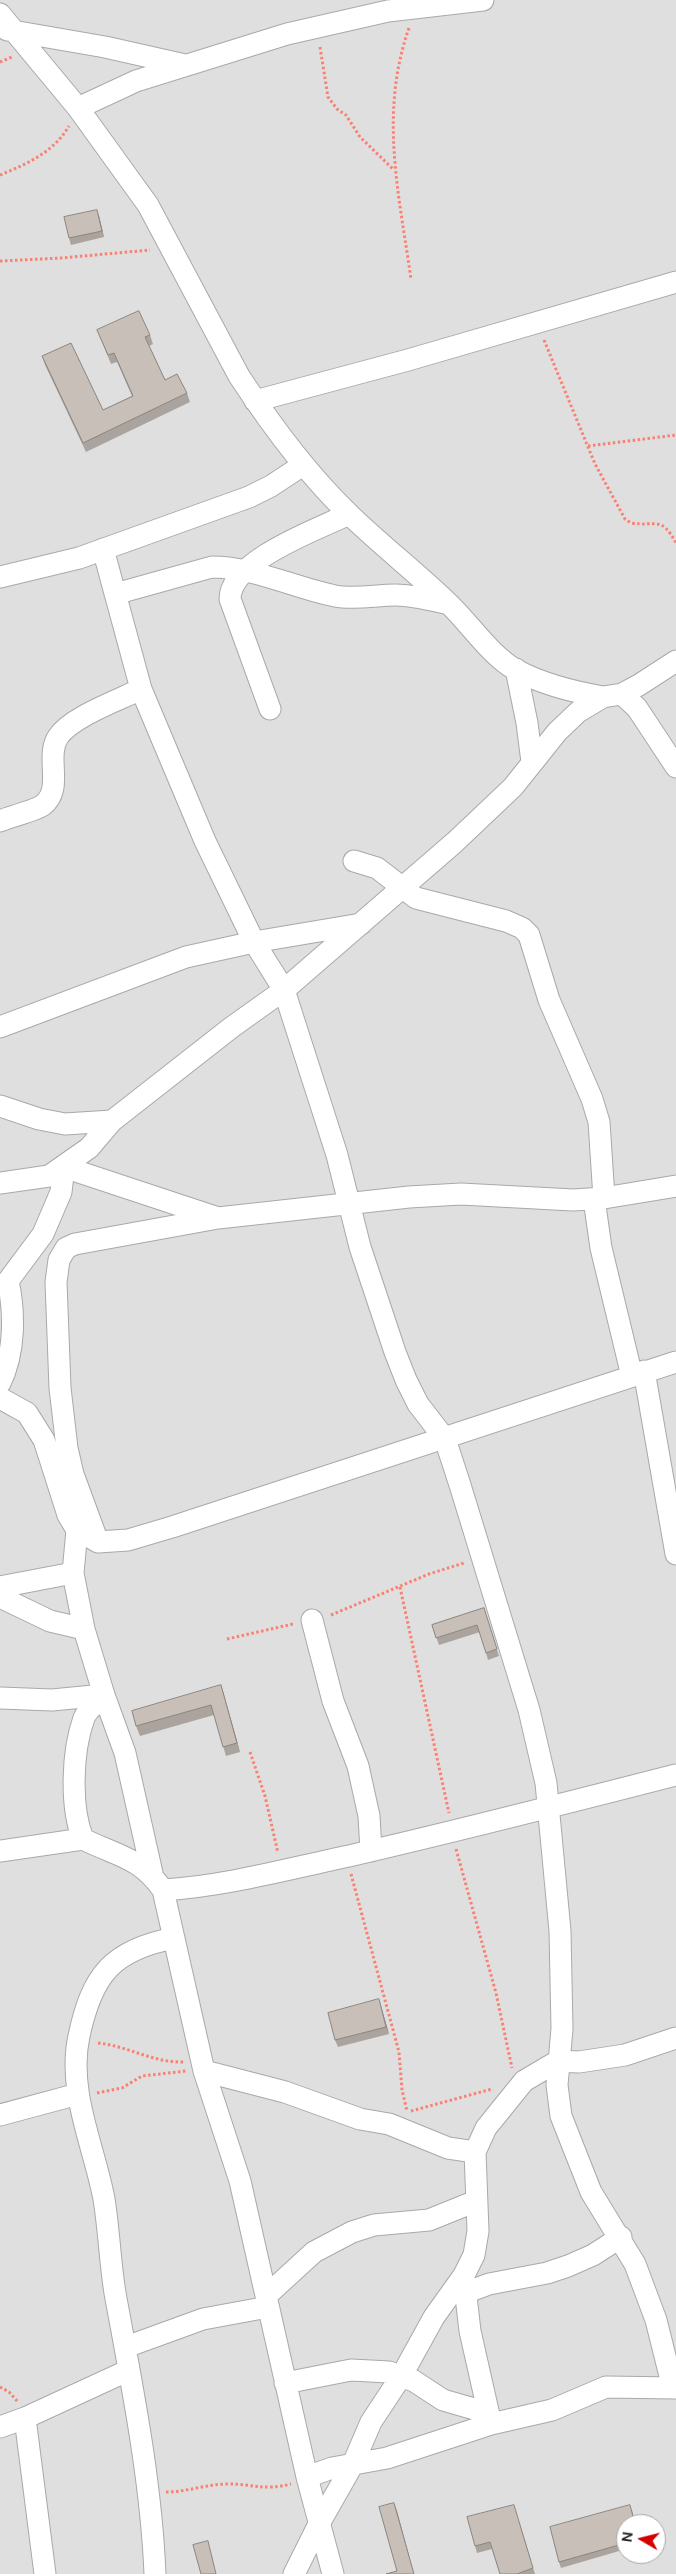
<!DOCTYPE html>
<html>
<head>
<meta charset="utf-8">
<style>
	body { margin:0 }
	#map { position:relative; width:676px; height:2574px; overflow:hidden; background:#f2efe9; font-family:"DM Sans",sans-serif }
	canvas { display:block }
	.north { position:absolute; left:616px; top:2514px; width:50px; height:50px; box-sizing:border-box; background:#fff; border:1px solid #a7a7a7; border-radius:50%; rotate:278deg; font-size:14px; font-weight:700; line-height:20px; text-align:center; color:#222 }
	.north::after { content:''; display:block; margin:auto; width:18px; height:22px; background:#d40000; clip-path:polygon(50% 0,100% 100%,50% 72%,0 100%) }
</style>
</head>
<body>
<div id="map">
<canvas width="676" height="2574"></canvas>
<div class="north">N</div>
</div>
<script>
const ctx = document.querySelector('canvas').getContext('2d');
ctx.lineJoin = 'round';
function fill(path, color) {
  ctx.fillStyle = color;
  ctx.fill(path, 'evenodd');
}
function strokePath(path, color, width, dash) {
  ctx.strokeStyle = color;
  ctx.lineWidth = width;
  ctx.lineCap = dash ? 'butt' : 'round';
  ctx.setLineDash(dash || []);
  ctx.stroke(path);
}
const residential = new Path2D(`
	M0,0H676V2574H0ZM626,2524H656V2554H626Z`);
const path = new Path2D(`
	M409,28C379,113 399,194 411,279
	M320,47L328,97L337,109L346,115L360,137L393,169
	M0,62L12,57
	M0,175C27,164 54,152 69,126
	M0,261L61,258L150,250
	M544,340L595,464L625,519L631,523C656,527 661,515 676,543
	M588,446L676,435
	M400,1587L449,1813
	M331,1615L429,1574L464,1563
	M227,1639L293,1624
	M250,1752L265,1796L278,1853
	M456,1849L496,1993L512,2068
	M351,1874L399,2052L402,2090L407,2111
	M98,2043C128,2046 153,2063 184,2062
	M97,2093L122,2088L142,2076L186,2071
	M411,2111L492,2089
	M0,2387L9,2392L18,2402
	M166,2492C187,2492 207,2484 228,2484C254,2484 263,2491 291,2484`);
const minor = new Path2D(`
	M0,14L78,108L148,205L239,376C271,425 307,474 350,515C382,546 417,573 449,604C471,625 490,655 516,670C542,684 574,692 603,697
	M7,30L105,47L185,65
	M78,108L136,81L287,34L388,11L483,0
	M255,401L408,360L676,282
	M103,549L141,689L205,841L254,942L284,990L337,1155L360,1247L395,1352L406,1380L418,1404L445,1439L460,1485L529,1710L546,1783L560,1931L562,2029L557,2085L561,2116L591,2192L635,2264L656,2320L673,2388
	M0,577L79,558L249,497L271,486L303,465
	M115,594L212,567C253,567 295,588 335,596C356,600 375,595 396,595C413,595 431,600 449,604
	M516,669L527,723L532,762
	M622,694L637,708L676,767
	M270,709L230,599C230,560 319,529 349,514
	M0,821C11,816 35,811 43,805C64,789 45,757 58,737C71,717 119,700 141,689
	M354,861L377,868L416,898L506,921L522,928L529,935L549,1000L592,1099L599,1122L604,1198
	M0,1027L186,957L254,942L361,924
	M0,1106L39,1119L65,1124L112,1121
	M0,1183L49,1176L89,1148L112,1121L232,1027L284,990L455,842L513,787L557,732L578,712L603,697L622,694L639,685L676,661
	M594,1199L601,1248L632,1376
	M644,1371L676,1554
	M0,1383C15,1353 15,1313 8,1281L43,1234L61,1192L64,1167L215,1217
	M0,1398L27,1413L44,1440L68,1515L77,1530L98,1542L128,1540L172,1527L676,1362
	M98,1542L73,1474L67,1448L60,1388L56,1282L59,1260L66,1248L75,1244L218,1218L409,1197L461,1194L573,1200L604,1198L676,1186
	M73,1573L84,1629L104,1695C98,1702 87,1710 84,1718C72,1751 70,1807 83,1839C117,1856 140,1857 163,1890L204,2071L240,2181L307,2477L333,2574
	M0,1587L73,1573L77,1530
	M0,1597L50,1621L84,1629
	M312,1620L333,1701L358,1766L369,1816L371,1851
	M0,1698L52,1700L104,1695L125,1753L152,1873
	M0,1851L83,1839
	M163,1890C226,1886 287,1869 349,1856C458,1831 567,1803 676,1775
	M204,2071L285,2092L360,2119L389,2124L448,2148L475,2152
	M0,2115L78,2094
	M464,2279L470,2331L491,2424
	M465,2293L489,2284L547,2273L568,2266L593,2255L621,2237
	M266,2296L314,2252L352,2232L374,2225L429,2220L476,2201
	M126,2347L203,2319L268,2307
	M285,2383L351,2370L389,2372L414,2381L443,2400L488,2413
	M25,2418L45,2574
	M0,2427L25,2418L129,2370
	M307,2477L332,2468L387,2458L491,2424L552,2410L606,2387L676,2388
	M155,2574C151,2479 132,2386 115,2293C110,2262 109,2230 104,2199C94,2146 67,2091 79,2036C92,1975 112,1950 174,1938
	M294,2574L320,2522L353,2464L371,2422L402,2375L434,2317L464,2275L474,2255L478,2231L475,2152L486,2128L524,2081L558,2061L579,2062L625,2055L676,2038`);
const wall = new Path2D(`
	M99,216L104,237L71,245L69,238Z
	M97,330L150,335L153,344L149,346L165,380L187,393L190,402L86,452L45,365L42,356L103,410L132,396L117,362L111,364Z
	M484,1608L499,1656L488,1660L480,1632L439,1645L432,1625Z
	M221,1685L224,1695L240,1752L226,1756L214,1715L140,1736L136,1726Z
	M381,2006L389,2034L338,2047L335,2040Z
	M632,2510L635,2524H626V2549L561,2568L559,2562Z
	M516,2512L535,2574H500L492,2549L477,2553L475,2546Z`);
const shadedWall = new Path2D(`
	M97,210L99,216L104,237L102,231Z
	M221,1685L224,1695L240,1752L237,1743Z
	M379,1999L389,2034L386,2027Z
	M394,2503L397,2511L414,2574Z`);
const building = new Path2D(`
	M97,210L102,231L69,238L64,217Z
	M139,311L150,335L145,337L165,380L177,374L187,393L83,443L42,356L71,343L103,410L133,396L114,353L108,355L97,330Z
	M484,1608L497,1649L486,1653L477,1625L436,1638L432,1625Z
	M221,1685L237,1743L223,1747L211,1705L136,1726L132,1711Z
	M379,1999L386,2027L335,2040L328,2013Z
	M394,2503L414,2574H386L397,2571L379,2507Z
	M514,2505L533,2568L517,2574H500L490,2542L475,2546L467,2517Z
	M630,2505L635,2524H626V2543L559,2562L550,2527Z
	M208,2541L216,2574H201L193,2545Z`);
fill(residential, '#e0dfdf');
strokePath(minor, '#a9a9a9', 23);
strokePath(path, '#fa8072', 3, [2.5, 2.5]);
strokePath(minor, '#fff', 21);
fill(wall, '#aba49e');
fill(shadedWall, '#8b8681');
fill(building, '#c7bfb8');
strokePath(building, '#8b8681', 1);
</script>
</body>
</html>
